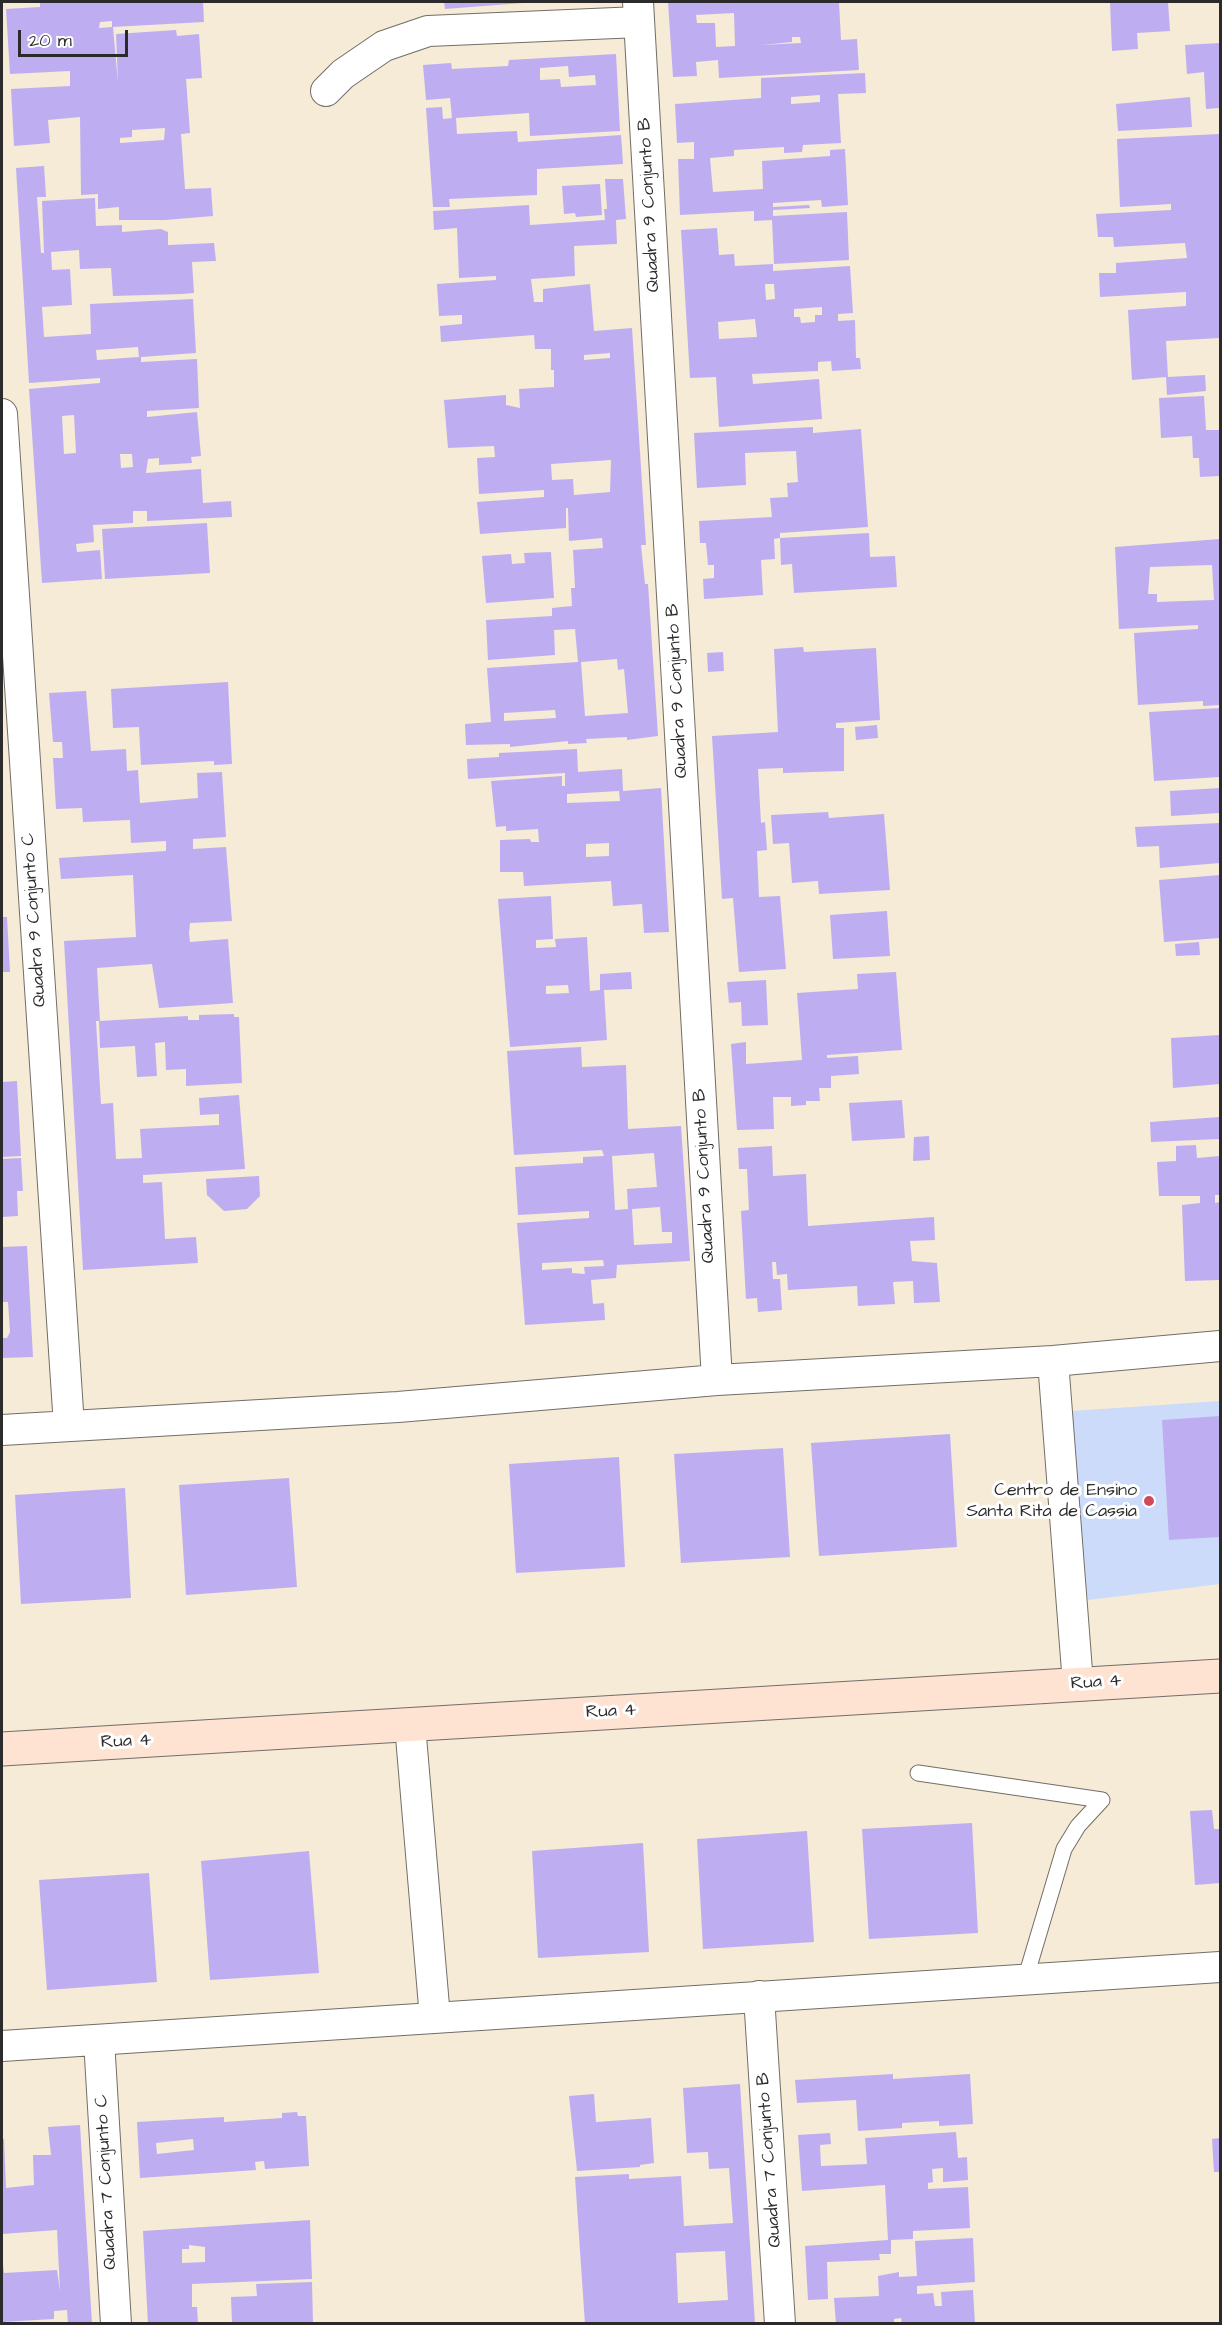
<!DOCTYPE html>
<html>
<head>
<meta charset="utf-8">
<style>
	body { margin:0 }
	#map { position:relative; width:1222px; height:2325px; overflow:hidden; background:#f5ebd6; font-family:"Architects Daughter",sans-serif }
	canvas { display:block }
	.frame { position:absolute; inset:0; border:3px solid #2b2b2b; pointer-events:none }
	.scale { position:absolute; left:18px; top:30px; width:110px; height:27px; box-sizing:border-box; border:3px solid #2b2b2b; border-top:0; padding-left:8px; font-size:18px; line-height:21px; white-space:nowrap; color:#2b2b2b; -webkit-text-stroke:4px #fff; paint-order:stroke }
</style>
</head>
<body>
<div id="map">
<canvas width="1222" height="2325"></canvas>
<div class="frame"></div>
<div class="scale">20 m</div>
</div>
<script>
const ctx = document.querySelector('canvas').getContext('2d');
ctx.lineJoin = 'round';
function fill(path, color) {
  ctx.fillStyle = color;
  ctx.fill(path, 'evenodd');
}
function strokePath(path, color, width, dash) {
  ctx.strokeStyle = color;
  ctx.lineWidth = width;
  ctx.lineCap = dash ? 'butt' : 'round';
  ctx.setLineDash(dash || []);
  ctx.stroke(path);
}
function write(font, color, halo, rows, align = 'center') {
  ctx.font = font + ' "Architects Daughter",sans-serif';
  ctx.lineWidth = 6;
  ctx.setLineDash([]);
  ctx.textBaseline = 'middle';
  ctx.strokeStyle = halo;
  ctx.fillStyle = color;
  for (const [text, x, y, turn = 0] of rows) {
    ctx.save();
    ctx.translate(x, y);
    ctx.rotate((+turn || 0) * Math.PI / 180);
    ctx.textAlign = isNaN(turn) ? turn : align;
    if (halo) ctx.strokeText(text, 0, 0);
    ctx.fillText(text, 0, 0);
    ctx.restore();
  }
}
const built = new Path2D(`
	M1220,1401V1584L1088,1600L1079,1543L1072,1411Z`);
const building = new Path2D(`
	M40,2H203L204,22L112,27V21L100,22L99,28L113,27L118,83L116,34L176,30L177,36L199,34L202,78L186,79L190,133L181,134L185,189L211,188L213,216L165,220H119V207L98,209V194L81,195L80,117L48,120L50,143L14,146L11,89L70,86V71L10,74L6,9L40,7ZM165,128L164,140L120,143V138L132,137V130Z
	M444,2H523V3L445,9Z
	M668,2H839L841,40L857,39L859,70L719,78L718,60L696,62L697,76L673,77ZM734,13L735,46L716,47L715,23H697L696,15ZM792,37H800L801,43L762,45L792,42Z
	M1110,2H1168L1170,31L1137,33L1138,49L1112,51Z
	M1220,43V108L1206,109L1204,72L1187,74L1185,45Z
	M616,54L620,131L530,136L529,113L456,118L457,134L517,131L518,142L621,135L623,164L537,169V195L449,199L450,207H433L426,108L442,107L443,119L452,118L450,98L426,100L423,65L451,63L452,69L508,66L509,60ZM568,66L569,77L595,75L596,85L561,87L560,79L540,80V68Z
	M865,73L866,93L838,94L841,143L803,145L802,152L784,153V147L734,150V156L710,158L713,192L763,189L762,161L830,156V150L845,149L848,205L822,207L821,200L773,203V207L809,205L810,208L773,210V216L847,212L849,260L774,264L772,220L754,221V211L680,215L678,159H694V142L677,143L675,104L761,98V78ZM820,95V102L791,104V97Z
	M1190,97L1192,127L1118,131L1116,104Z
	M1220,134V338L1166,341L1168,377L1205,375L1206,391L1167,395L1166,377L1132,380L1128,310L1186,306V292L1100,297L1099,273H1116V263L1187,258L1185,243L1114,247L1113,237H1098L1096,214L1171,210V204L1120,207L1117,139Z
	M44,166L46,197H37L41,253H44L42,201L95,198L96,226L122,225V232L161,229L168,232V245L214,243L216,261L192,262L194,293L182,294L113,296L111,268L80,269L79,250L51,252L52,270L70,269L72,305L42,307L44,337L91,334L90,304L193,299L196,353L141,357V362L197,359L199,408L147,411V417L197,412L201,456L191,457L192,463L159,465V458L148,459L146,473L201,469L203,503L231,501L232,517L147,521V511H133V523L93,525L94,542L76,544L77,552L100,550L102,579L42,583L29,389L100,383V378L29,383L16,168ZM138,347L139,357L97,360L96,350ZM74,415L76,453L64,454L62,416ZM120,454H132L133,467L121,468Z
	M605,179H623L626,219L616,220L617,244L574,246L575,276L531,279L534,302H543V289L590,284L594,331L632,328L646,545H641L645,584H648L658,736L627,740V737L586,739L587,743L568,744V741L510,747V744L466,745L465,724L491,722L487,668L578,662L575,629L554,630L555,655L488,660L486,620L552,616V608L572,606L571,588H575L573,550L603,548L602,538L569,541L568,508H566V528L480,534L477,502L544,497V490L479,494L477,458L495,457L494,446L448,448L444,400L506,395V405L520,408L519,389L554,387V370H551V349H535L534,335L441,342L440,326L462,324V315L439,316L437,284L496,280V276L459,278L457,228L434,230L433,211L529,205L530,225L605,220L604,209H607ZM610,353V358L584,360V355ZM611,460L610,492L574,495L573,479L552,480L551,464ZM617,659L618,670L624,669L628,713L585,716L581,662ZM555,710L556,718L504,721V713Z
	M600,184L602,215L576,217L575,213L564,214L562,186Z
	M717,228L719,255L734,254L735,266L773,264V271L850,266L853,313L838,314V321L855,320L856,358H860L861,369L832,371L831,361L818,362V371L752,374L753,384L819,379L822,419L719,427L716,377L690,378L681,230ZM765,284H774L775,299L766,300ZM822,307V315H815V322L801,323L800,317H794V309ZM755,319L757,337L719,339L718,322Z
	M1204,396L1206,430H1220V476L1200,477L1199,458H1193L1192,436L1161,438L1159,398Z
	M813,427V433L861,429L868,527L780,533V538L869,533L870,557L895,556L897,587L794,593L792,564L781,565L780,538L774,539L775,559L761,560L763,595L704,599L703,579L714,578V565H708L706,543H700L699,521L772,517L770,498L788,497L787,483L798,482L796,451L745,453L746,485L697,488L694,433Z
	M207,523L210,573L105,579L102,529Z
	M1220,539V705L1203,706V701L1138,705L1134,633L1198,629V625L1119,629L1115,547ZM1212,565L1214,600L1157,602V594H1148L1150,567Z
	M551,552L554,598L486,603L482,556L511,554L512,564L525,563L524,553Z
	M803,647L804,652L876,648L880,720L836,723V728H844V771L783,773V768L758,769L761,823L765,822L767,850L757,851L759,897L780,896L786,969L739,972L733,898L722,899L712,736L778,732L774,649Z
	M723,652L724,671L708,672L707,653Z
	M228,682L232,764L214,765V761L141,765L139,727L113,728L111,689Z
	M86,691L91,751L126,749L127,771L138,770L140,803L198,798L197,773L222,772L226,837L193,839V849L226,847L232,921L190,923L189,933L190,942L228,939L233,1003L159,1008L152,964L97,968L100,1021H96L101,1104L113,1103L116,1159L142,1158L140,1129L219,1125V1114L200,1115L199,1098L239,1095L245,1169L143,1175V1183L162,1182L165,1239L196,1237L198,1263L83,1270L64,941L136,937L133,875L61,879L59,858L166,851V841L131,843L130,820L83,822L82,808L56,809L53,758H63L62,742H53L49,693Z
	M1220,708V777L1154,781L1149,712Z
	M877,725L878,738L856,740L855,727Z
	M577,749L578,772L622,769L623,791L661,788L669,932L644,933L642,904L613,906L611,881L524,886L523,872H500V840L530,839L531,842H539L538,829L506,831V826L496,827L491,781L562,776V786H565V773L468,779L467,759L499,757V753ZM619,791L620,801L567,803V794ZM609,843V856L586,857V844Z
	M1220,788V813L1171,816L1170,791Z
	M828,812L829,818L884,814L890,890L819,894L818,881L792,883L789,843L773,844L771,815Z
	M1220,823V863L1160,868L1159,846L1137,847L1135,827Z
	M1220,875V938L1164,942L1159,880Z
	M551,896L553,939L536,940V948L556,947L555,939L587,937L590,991L600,990V974L631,972L632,989L604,990L607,1040L510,1047L498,899ZM568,985L569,993L546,994V986Z
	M887,911L890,956L833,959L830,915Z
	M2,917H7L10,972H2Z
	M1199,942L1200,955L1176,956L1175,944Z
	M896,972L902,1050L827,1055V1058L858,1056L859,1074L831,1076V1088H819L820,1101H806V1105L791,1106V1097H773L774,1129L737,1130L731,1044L746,1042V1064L802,1060L797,993L858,989L857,974Z
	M766,980L768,1025L742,1026L741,1002L729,1003L727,982Z
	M234,1014V1017H239L242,1083L186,1086V1069L166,1070L165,1042L155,1043L157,1076L137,1077L135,1046L100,1048L99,1021L188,1016V1020H199V1015Z
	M1220,1035V1084L1173,1088L1171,1038Z
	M581,1047L582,1067L626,1065L628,1129L681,1126L690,1261L617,1265L616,1278L591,1280L593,1304L604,1303L605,1320L525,1325L517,1223L589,1218V1211L518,1215L515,1167L583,1163V1157L604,1156L602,1150L514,1155L507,1051ZM654,1153L657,1187L627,1189L628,1209L615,1210L612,1156ZM660,1207L662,1232H672V1243L634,1245L632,1209ZM603,1260L604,1266L584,1267L585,1274L572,1273V1268L542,1270V1263Z
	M17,1081L21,1156L2,1157V1082Z
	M902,1100L905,1138L852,1141L849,1103Z
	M1220,1117V1139L1151,1142L1150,1122Z
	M929,1136L930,1160L913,1161L914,1137Z
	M1196,1145L1197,1158L1220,1156V1195H1215V1203L1220,1202V1280L1185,1281L1182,1205L1200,1203V1196H1159L1157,1162L1176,1161V1146Z
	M772,1146L773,1176L806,1174L808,1226L934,1217L935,1240L910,1241L912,1261L937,1263L940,1302L914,1303L913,1281L893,1282L895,1304L858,1306L857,1286L788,1290L787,1274L777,1275L776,1262H772L773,1279H780L782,1310L758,1312L757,1298L746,1299L741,1211L749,1210L747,1169H739L738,1148Z
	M21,1158L23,1191H17L18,1216L2,1217V1159Z
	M259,1176L260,1196L247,1209L224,1211L207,1195L206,1179Z
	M27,1246L33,1357L2,1358V1338H7L10,1332L8,1302H2V1247Z
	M1220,1416V1537L1169,1540L1162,1420Z
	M950,1434L957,1547L819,1556L811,1443Z
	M783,1448L790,1557L681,1563L674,1454Z
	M619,1457L625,1567L516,1573L509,1464Z
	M289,1478L297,1587L186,1595L179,1485Z
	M125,1488L131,1598L21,1604L15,1495Z
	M1212,1810L1214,1829H1220V1883L1195,1885L1190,1811Z
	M972,1823L978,1933L869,1939L862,1829Z
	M807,1831L814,1942L703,1949L697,1839Z
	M643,1843L649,1952L538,1958L532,1851Z
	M309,1851L319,1973L210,1980L201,1861Z
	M149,1873L157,1982L47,1990L39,1880Z
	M893,2074V2079L970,2074L973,2124L939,2126V2121L902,2123V2128L858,2131L856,2100L797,2103L795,2080Z
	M740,2084L755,2324H585L575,2177L629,2174V2179L681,2176L684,2226L733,2223L729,2168L709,2169L708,2152L687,2153L683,2088ZM725,2251L728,2300L678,2303L676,2253Z
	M594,2094L596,2122L651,2118L654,2163L640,2165V2167L577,2171L569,2096Z
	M297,2112L298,2116H306L309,2166L265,2169L264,2161L255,2162L256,2170L140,2178L137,2122L224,2117V2122L282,2118V2113ZM193,2139L194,2150L157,2154L156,2143Z
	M80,2125L92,2324H68L67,2310L54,2311V2319L2,2322V2256L4,2273L57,2270L60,2291L57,2230L2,2234V2139H4L6,2188L34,2185L33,2155H51L48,2127Z
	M956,2132L958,2158L967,2157L968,2180L943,2182V2168L932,2169L933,2182L928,2183V2189L968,2187L970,2228L913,2231V2239L891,2240V2254H879L880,2260L827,2262L828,2299L808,2300L805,2246L888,2240L885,2185L802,2191L798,2135L830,2133L831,2144L820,2145L821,2166L867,2164L865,2138Z
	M1220,2138V2172H1214L1212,2139Z
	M310,2220L312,2279L192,2284V2307H197L198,2324H148L143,2231ZM189,2245L205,2247V2262L182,2263V2249H189Z
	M973,2238L975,2282L917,2286V2294L933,2293L935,2306H942L941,2292L973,2290L975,2324H902L901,2318L894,2319V2324H836L834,2298L879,2296L878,2276L899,2272V2277L917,2276L915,2241Z
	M312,2282L313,2324H232L231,2297L257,2296L256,2284Z`);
const lane = new Path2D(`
	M918,1773L1102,1800
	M1025,1980L1064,1849L1078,1826L1102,1800`);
const street = new Path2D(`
	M638,2L717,1380
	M326,91L343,74L384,46L428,31L639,22
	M2,414L69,1426
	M1053,1361L1078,1684
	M2,1430L398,1407L717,1380L1053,1361L1220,1346
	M410,1725L435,2018
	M759,1996L780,2324
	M99,2040L116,2324
	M2,2046L1220,1967`);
const secondary = new Path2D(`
	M2,1749L1220,1676`);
const markers = [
	[1149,1501,6,"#d1495b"]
];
const streetNames = [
	["Quadra 9 Conjunto B",650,205,-93],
	["Quadra 9 Conjunto B",678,691,-93],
	["Quadra 9 Conjunto C",35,920,-94],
	["Quadra 9 Conjunto B",705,1176,-93],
	["Rua 4",1096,1683,-4],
	["Rua 4",611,1712,-3],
	["Rua 4",126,1742,-3],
	["Quadra 7 Conjunto B",770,2160,-94],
	["Quadra 7 Conjunto C",107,2182,-93]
];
const poiNames = [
	["Centro de Ensino",1137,1491],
	["Santa Rita de Cassia",1137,1512]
];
fill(built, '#ccdbfa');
fill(building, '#beaef1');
strokePath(lane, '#726e67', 17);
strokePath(street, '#726e67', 32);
strokePath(secondary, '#726e67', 35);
strokePath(lane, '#fff', 15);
strokePath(street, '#fff', 30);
strokePath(secondary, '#fee3d2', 33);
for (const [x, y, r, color] of markers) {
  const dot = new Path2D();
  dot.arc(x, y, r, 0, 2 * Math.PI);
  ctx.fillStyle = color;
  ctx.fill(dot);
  strokePath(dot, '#fff', 2);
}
write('18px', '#2b2b2b', '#fff', streetNames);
write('18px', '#2b2b2b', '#fff', poiNames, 'right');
</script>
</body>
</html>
